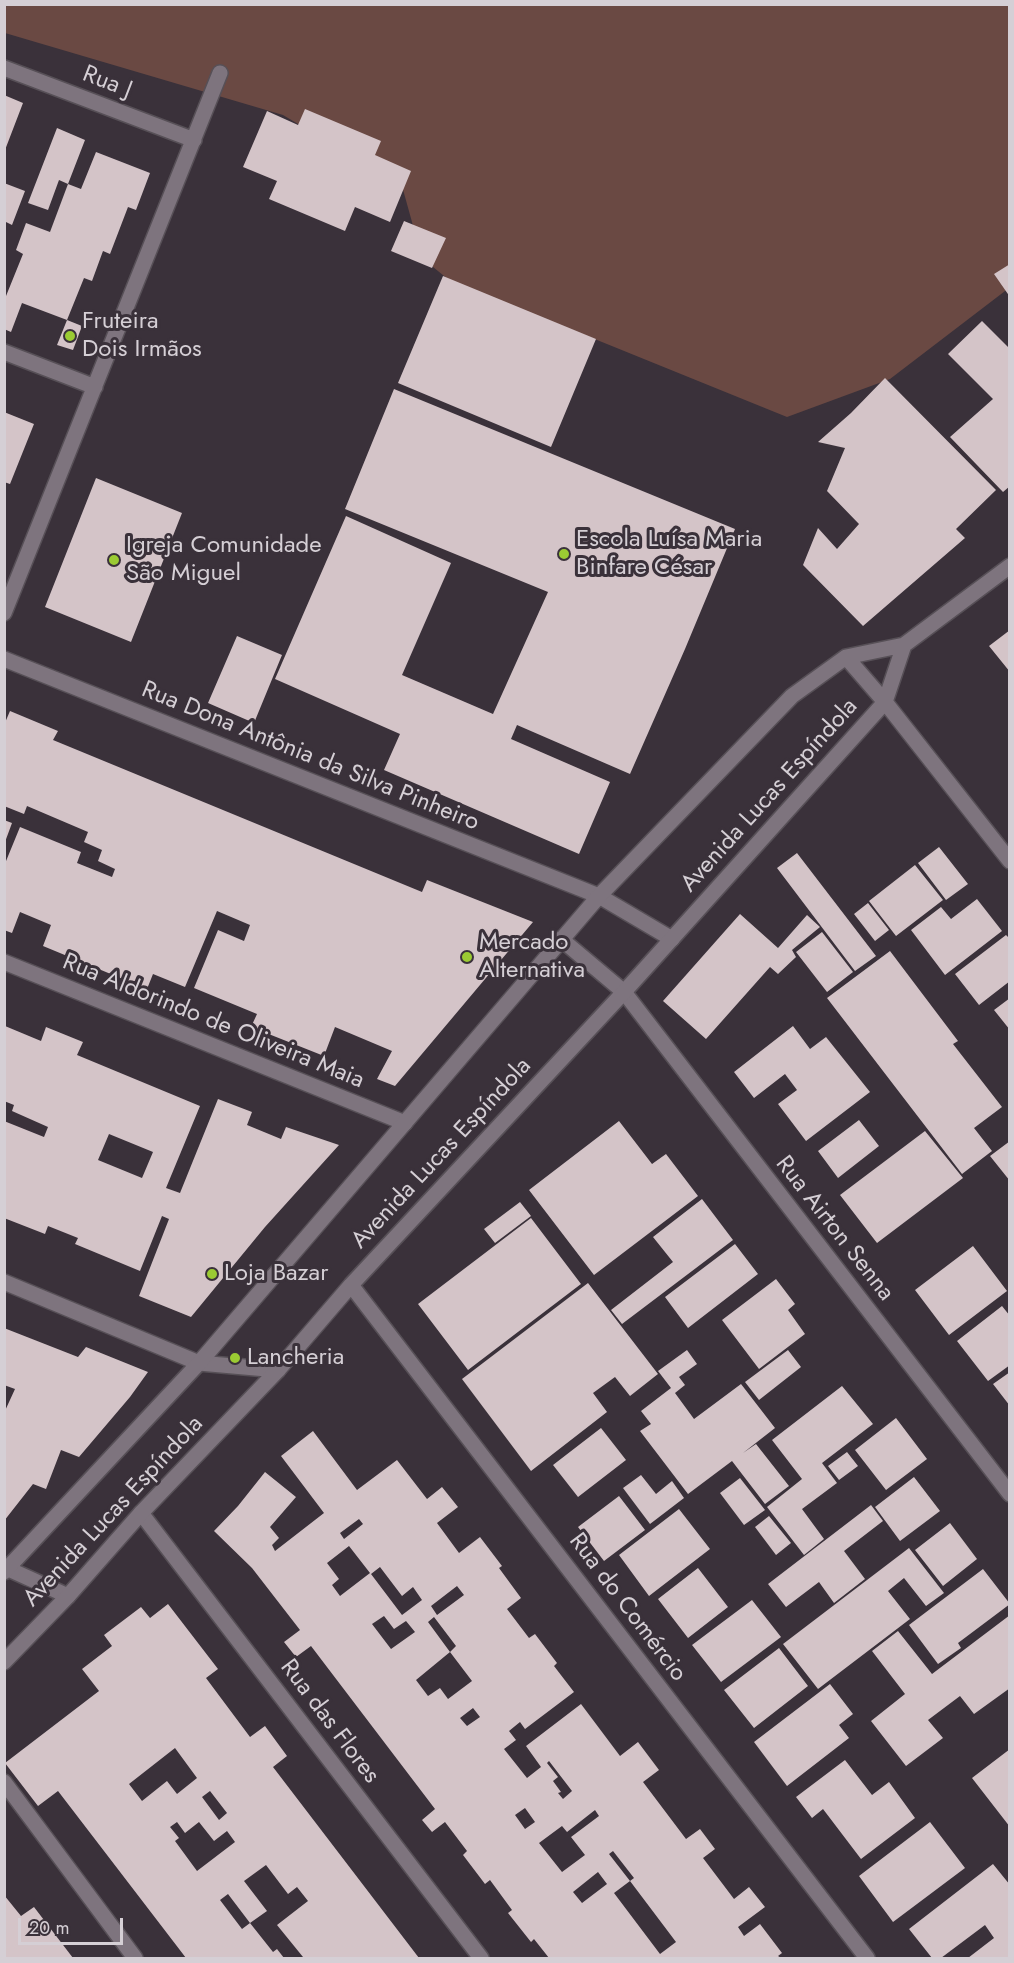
<!DOCTYPE html>
<html>
<head>
<meta charset="utf-8">
<style>
	body { margin:0 }
	#map { position:relative; width:1014px; height:1963px; overflow:hidden; background:#3a313a; font-family:Jost,sans-serif }
	canvas { display:block }
	.frame { position:absolute; inset:0; border:6px solid #d5cfd5; pointer-events:none }
	.scale { position:absolute; left:18px; top:1918px; width:105px; height:27px; box-sizing:border-box; border:3px solid #d5cfd5; border-top:0; padding-left:8px; font-size:18px; line-height:21px; white-space:nowrap; color:#d5cfd5; -webkit-text-stroke:4px #3a313a; paint-order:stroke }
</style>
</head>
<body>
<div id="map">
<canvas width="1014" height="1963"></canvas>
<div class="frame"></div>
<div class="scale">20 m</div>
</div>
<script>
const ctx = document.querySelector('canvas').getContext('2d');
ctx.lineJoin = 'round';
function fill(path, color) {
  ctx.fillStyle = color;
  ctx.fill(path, 'evenodd');
}
function strokePath(path, color, width, dash) {
  ctx.strokeStyle = color;
  ctx.lineWidth = width;
  ctx.lineCap = dash ? 'butt' : 'round';
  ctx.setLineDash(dash || []);
  ctx.stroke(path);
}
function write(font, color, halo, rows, align = 'center') {
  ctx.font = font + ' Jost,sans-serif';
  ctx.lineWidth = 6;
  ctx.setLineDash([]);
  ctx.textBaseline = 'middle';
  ctx.strokeStyle = halo;
  ctx.fillStyle = color;
  for (const [text, x, y, turn = 0] of rows) {
    ctx.save();
    ctx.translate(x, y);
    ctx.rotate((+turn || 0) * Math.PI / 180);
    ctx.textAlign = isNaN(turn) ? turn : align;
    if (halo) ctx.strokeText(text, 0, 0);
    ctx.fillText(text, 0, 0);
    ctx.restore();
  }
}
const green = new Path2D(`
	M5,4L1009,5V288L890,379L787,417L449,280L422,258L402,186L283,115L5,33Z`);
const building = new Path2D(`
	M4,95L23,103L5,150H4Z
	M305,109L381,141L375,155L411,171L390,222L355,207L345,231L269,199L277,181L243,167L267,111L298,125Z
	M57,128L85,140L68,184L81,189L96,152L150,173L136,210L128,207L110,254L103,251L92,281L84,278L67,320L22,303L11,332L4,329V301L23,254L16,250L26,223L50,232L68,184L59,180L48,210L28,203Z
	M4,183L25,191L12,225L4,221Z
	M404,221L446,238L432,268L391,251Z
	M1010,264V297L994,274Z
	M443,276L596,339L551,447L398,383Z
	M67,320L82,326L73,350L57,345Z
	M982,321L1010,349V486L1003,492L950,437L993,399L948,354Z
	M885,378L996,490L956,529L965,538L863,626L803,565L818,528L837,549L859,524L827,491L845,448L818,442L851,413Z
	M394,389L735,529L685,649L630,774L517,725L511,739L610,782L579,854L384,770L400,734L275,679L346,516L451,563L402,675L493,714L548,592L345,509Z
	M4,412L34,424L10,484L4,482Z
	M96,478L182,513L131,642L45,607Z
	M1010,630V672L989,646Z
	M237,636L282,655L254,723L208,703Z
	M10,711L58,731L53,740L422,892L427,880L533,922L395,1086L377,1079L392,1051L335,1027L324,1056L251,1027L257,1014L194,988L218,930L244,941L250,925L217,911L185,987L153,974L147,989L43,946L51,925L20,912L12,933L4,930V866L20,827L81,852L77,863L112,877L115,869L98,861L102,850L84,842L88,832L27,806L24,814L4,806V725Z
	M4,820L12,823L5,842H4Z
	M939,847L968,884L946,900L918,863Z
	M797,853L876,956L855,971L777,868Z
	M915,865L943,900L896,936L869,901Z
	M977,899L1002,931L945,975L911,930L941,907L951,919Z
	M868,903L889,930L875,941L854,914Z
	M740,914L778,948L807,915L820,927L792,950L796,957L778,974L770,967L706,1039L663,1001Z
	M822,932L853,972L827,992L796,952Z
	M1006,935L1010,939V981L979,1005L955,974Z
	M890,951L958,1041L953,1044L1002,1107L974,1128L992,1151L962,1174L827,998Z
	M1010,998V1030L994,1010Z
	M5,1026L41,1041L46,1027L83,1042L77,1055L200,1106L166,1188L180,1193L218,1099L252,1112L247,1125L281,1139L286,1127L339,1145L265,1227L191,1317L139,1296L169,1219L162,1216L140,1271L75,1244L78,1238L48,1226L45,1234L4,1218V1121L44,1137L48,1127L12,1111L14,1105L4,1101ZM109,1134L153,1152L142,1178L98,1160Z
	M793,1026L810,1049L826,1037L870,1092L806,1141L778,1104L797,1090L785,1074L754,1098L734,1072Z
	M859,1120L879,1146L838,1178L818,1151Z
	M619,1121L652,1164L666,1154L698,1196L594,1275L529,1190Z
	M925,1131L963,1178L877,1243L840,1195Z
	M1010,1141V1181L990,1156Z
	M702,1199L733,1240L622,1324L611,1310L673,1262L653,1237Z
	M520,1202L531,1216L495,1243L484,1229Z
	M531,1218L581,1284L468,1370L418,1304Z
	M735,1244L758,1274L688,1328L665,1297Z
	M973,1246L1007,1291L949,1335L915,1290Z
	M776,1279L795,1304L788,1310L805,1334L759,1369L722,1320Z
	M588,1283L658,1374L630,1396L615,1377L593,1393L607,1412L531,1471L462,1379Z
	M1002,1306L1010,1316V1365L988,1381L957,1341Z
	M4,1328L78,1357L86,1347L148,1372L130,1397L79,1457L61,1450L46,1489L33,1484L4,1521V1413L15,1389L4,1385Z
	M687,1350L697,1364L679,1377L685,1385L675,1393L694,1419L741,1384L775,1428L743,1453L756,1444L789,1486L765,1504L732,1461L688,1494L640,1431L651,1424L641,1411L671,1388L658,1371Z
	M788,1350L801,1367L759,1400L745,1382Z
	M1010,1372V1406L993,1384Z
	M842,1386L873,1424L822,1463L837,1483L802,1509L824,1539L804,1555L767,1507L802,1479L772,1440Z
	M896,1418L927,1459L886,1490L855,1450Z
	M601,1428L626,1460L578,1497L553,1465Z
	M313,1431L357,1490L397,1460L427,1499L442,1487L458,1507L437,1523L459,1553L480,1537L502,1566L499,1568L521,1598L507,1609L529,1638L535,1634L557,1663L554,1666L574,1692L525,1729L520,1722L509,1731L516,1740L504,1749L527,1778L541,1767L526,1746L581,1704L620,1756L638,1742L659,1770L643,1782L686,1839L700,1829L715,1849L703,1858L734,1899L749,1887L765,1907L738,1927L744,1936L760,1924L782,1953L778,1956L781,1958H549L534,1939L531,1942L508,1913L512,1910L490,1880L485,1884L463,1855L467,1851L445,1822L432,1832L422,1820L435,1809L311,1646L296,1657L284,1642L300,1630L252,1568L214,1531L238,1506L265,1472L296,1497L270,1527L279,1538L272,1545L275,1551L324,1513L281,1456ZM359,1519L363,1524L344,1539L340,1533ZM349,1546L370,1573L340,1596L332,1585L339,1579L327,1563ZM380,1567L402,1596L413,1587L422,1600L402,1615L371,1574ZM457,1586L464,1595L437,1615L431,1606ZM384,1616L394,1629L406,1621L415,1632L391,1649L372,1624ZM434,1617L456,1646L450,1652L472,1681L448,1699L440,1688L428,1696L416,1680L450,1652L428,1622ZM473,1708L480,1717L467,1726L460,1718ZM549,1761L572,1791L563,1799L558,1793L561,1792L553,1781L558,1777L547,1763ZM525,1808L535,1822L525,1829L515,1815ZM595,1810L599,1816L571,1837L585,1855L562,1872L539,1843L562,1826L567,1832ZM613,1851L634,1878L630,1881L676,1942L660,1954L614,1893L630,1881L609,1854ZM598,1872L607,1884L582,1903L573,1892Z
	M847,1452L858,1466L839,1480L828,1466Z
	M641,1475L656,1494L672,1481L684,1498L650,1524L623,1488Z
	M914,1477L940,1511L900,1541L875,1507Z
	M740,1478L765,1510L744,1525L720,1493Z
	M619,1496L645,1530L604,1561L578,1527Z
	M871,1505L883,1521L844,1551L865,1579L834,1603L819,1582L786,1607L768,1584Z
	M679,1509L710,1549L649,1596L619,1555Z
	M769,1516L791,1543L776,1555L755,1527Z
	M950,1523L977,1559L943,1586L915,1550Z
	M909,1548L944,1593L926,1606L904,1578L888,1591L910,1619L818,1689L783,1644Z
	M698,1568L728,1607L688,1638L658,1599Z
	M983,1569L1010,1604L958,1643L961,1648L938,1664L909,1625Z
	M752,1600L781,1637L721,1682L692,1645Z
	M168,1604L218,1669L206,1678L250,1737L265,1726L287,1756L273,1767L419,1958H301L303,1957L277,1925L308,1901L297,1887L288,1894L266,1865L244,1881L267,1911L250,1923L228,1894L220,1900L242,1929L250,1923L273,1952L277,1949L284,1958H186L58,1791L38,1806L5,1763L99,1691L82,1669L112,1646L104,1635L141,1607L150,1618ZM175,1748L197,1778L177,1794L167,1781L142,1801L129,1784ZM210,1791L227,1813L219,1820L202,1797ZM177,1822L185,1833L199,1822L214,1841L227,1831L235,1842L197,1871L175,1841L179,1838L170,1827Z
	M1010,1615V1688L974,1714L960,1696L928,1720L943,1738L906,1766L871,1721L905,1694L872,1651L898,1631L932,1674Z
	M779,1648L808,1686L754,1728L724,1690Z
	M830,1684L853,1714L839,1725L849,1738L787,1786L754,1742Z
	M1010,1749V1827L972,1778Z
	M845,1760L872,1795L889,1782L915,1818L861,1859L823,1809L812,1818L796,1797Z
	M930,1822L965,1868L893,1922L859,1876Z
	M993,1864L1010,1885V1958H968L994,1938L985,1925L941,1958H932L909,1929Z
	M4,1895L21,1916L34,1907L73,1958H4Z`);
const minor = new Path2D(`
	M4,68L194,140
	M4,352L95,387
	M4,613L220,73
	M4,659L599,896L672,939
	M561,939L624,992L1010,1494
	M4,962L405,1123
	M4,1282L199,1363L278,1370
	M141,1513L481,1958
	M4,1567L68,1596
	M4,1782L135,1958`);
const tertiary = new Path2D(`
	M846,657L885,702L1010,861
	M351,1285L867,1958
	M4,1572L199,1363L599,896L792,696L846,657L904,645L1010,566
	M4,1662L68,1596L141,1513L278,1370L351,1285L624,992L885,702L904,645`);
const markers = [
	[70,336,6,"#9bcb33"],
	[564,554,6,"#9bcb33"],
	[114,560,6,"#9bcb33"],
	[467,957,6,"#9bcb33"],
	[212,1274,6,"#9bcb33"],
	[235,1358,6,"#9bcb33"]
];
const streetNames = [
	["Rua J",107,83,21],
	["Rua Dona Antônia da Silva Pinheiro",310,757,22],
	["Avenida Lucas Espíndola",770,796,-48],
	["Rua Aldorindo de Oliveira Maia",213,1022,22],
	["Avenida Lucas Espíndola",442,1154,-47],
	["Rua Airton Senna",834,1229,52],
	["Avenida Lucas Espíndola",114,1512,-47],
	["Rua do Comércio",627,1608,53],
	["Rua das Flores",329,1722,53]
];
const poiNames = [
	["Fruteira",82,322],
	["Dois Irmãos",82,350],
	["Escola Luísa Maria",576,540],
	["Binfare César",576,568],
	["Igreja Comunidade",126,546],
	["São Miguel",126,574],
	["Mercado",479,943],
	["Alternativa",479,971],
	["Loja Bazar",224,1274],
	["Lancheria",247,1358]
];
fill(green, '#6a4943');
fill(building, '#d4c4c8');
strokePath(minor, '#575057', 18);
strokePath(tertiary, '#575057', 18);
strokePath(minor, '#7e747e', 15);
strokePath(tertiary, '#7e747e', 15);
for (const [x, y, r, color] of markers) {
  const dot = new Path2D();
  dot.arc(x, y, r, 0, 2 * Math.PI);
  ctx.fillStyle = color;
  ctx.fill(dot);
  strokePath(dot, '#3a313a', 2);
}
write('24px', '#d5cfd5', '#3a313a', streetNames);
write('24px', '#d5cfd5', '#3a313a', poiNames, 'left');
</script>
</body>
</html>
